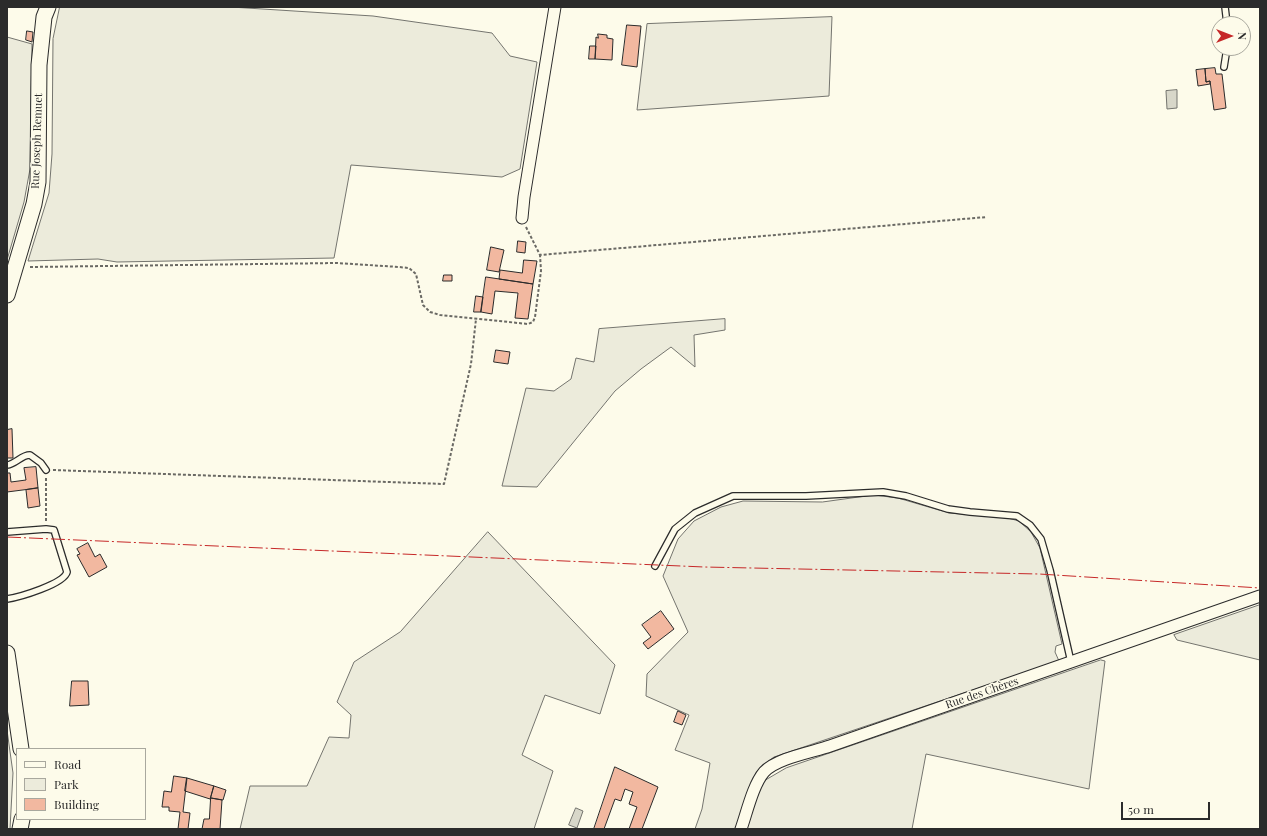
<!DOCTYPE html>
<html>
<head>
<meta charset="utf-8">
<style>
	body { margin:0 }
	#map { position:relative; width:1267px; height:836px; overflow:hidden; background:#fdfbea; font-family:"Playfair Display",serif }
	canvas { display:block }
	.frame { position:absolute; inset:0; border:8px solid #2b2b2b; pointer-events:none }
	.legend { position:absolute; left:16px; top:748px; width:130px; height:72px; box-sizing:border-box; background:#fdfbea; border:1px solid #a9a89e; margin:0; padding:5px 7px; list-style:none; font-size:12px; color:#2b2b2b }
	.legend li { display:flex; align-items:center; gap:8px; height:20px }
	.legend b { width:20px; border:1px solid #a9a89e }
	.north { position:absolute; left:1211px; top:16px; width:40px; height:40px; box-sizing:border-box; background:#fdfbea; border:1px solid #a9a89e; border-radius:50%; rotate:90deg; font-size:11px; font-weight:700; line-height:16px; text-align:center; color:#2b2b2b }
	.north::after { content:''; display:block; margin:auto; width:14px; height:18px; background:#c62828; clip-path:polygon(50% 0,100% 100%,50% 72%,0 100%) }
	.scale { position:absolute; left:1121px; top:802px; width:89px; height:18px; box-sizing:border-box; border:2px solid #2b2b2b; border-top:0; padding-left:5px; font-size:12px; line-height:14px; white-space:nowrap; color:#2b2b2b; -webkit-text-stroke:3px #fdfbea; paint-order:stroke }
</style>
</head>
<body>
<div id="map">
<canvas width="1267" height="836"></canvas>
<div class="frame"></div>
<ul class="legend">
<li><b style="height:5px;background:#fdfbea"></b>Road</li>
<li><b style="height:11px;background:#ecebdb"></b>Park</li>
<li><b style="height:11px;background:#f2b8a0"></b>Building</li>
</ul>
<div class="north">N</div>
<div class="scale">50 m</div>
</div>
<script>
const ctx = document.querySelector('canvas').getContext('2d');
ctx.lineJoin = 'round';
function fill(path, color) {
  ctx.fillStyle = color;
  ctx.fill(path, 'evenodd');
}
function strokePath(path, color, width, dash) {
  ctx.strokeStyle = color;
  ctx.lineWidth = width;
  ctx.lineCap = dash ? 'butt' : 'round';
  ctx.setLineDash(dash || []);
  ctx.stroke(path);
}
function write(font, color, halo, rows, align = 'center') {
  ctx.font = font + ' "Playfair Display",serif';
  ctx.lineWidth = 3;
  ctx.setLineDash([]);
  ctx.textBaseline = 'middle';
  ctx.strokeStyle = halo;
  ctx.fillStyle = color;
  for (const [text, x, y, turn = 0] of rows) {
    ctx.save();
    ctx.translate(x, y);
    ctx.rotate((+turn || 0) * Math.PI / 180);
    ctx.textAlign = isNaN(turn) ? turn : align;
    if (halo) ctx.strokeText(text, 0, 0);
    ctx.fillText(text, 0, 0);
    ctx.restore();
  }
}
const green = new Path2D(`
	M60,7H231L373,16L492,33L510,56L537,62L520,169L502,177L351,165L334,258L117,262L98,259L28,261L49,193L52,154L53,39Z
	M832,17L829,96L637,110L647,24Z
	M7,37L32,44L30,169L24,202L7,260Z
	M725,319V330L694,335L695,367L671,347L641,369L615,391L537,487L502,486L526,388L554,391L571,379L576,358L594,362L599,329Z
	M874,495L898,498L949,513L1004,517L1019,521L1031,532L1040,548L1062,644L1056,646L1055,652L1059,661L774,757L762,766L756,773L736,829H695L702,809L710,763L675,750L689,715L646,696L647,674L688,632L663,576L678,539L694,521L721,507L743,501L822,502Z
	M488,532L615,665L600,714L545,695L522,755L553,771L534,829H240L250,786H307L329,737L349,738L351,715L337,702L354,662L400,632Z
	M1260,605V660L1177,640L1174,635Z
	M1101,660L1105,661L1089,789L926,754L912,829H746L762,782L786,768Z
	M7,730L13,773L10,829H7Z`);
const water = new Path2D(`
	M1177,90V108L1167,109L1166,91Z
	M576,808L583,811L577,828L569,825Z`);
const building = new Path2D(`
	M627,25L641,26L637,67L622,65Z
	M27,31L33,32L32,42L26,40Z
	M598,34L607,35V38L613,39L612,60L595,59L596,37L598,38Z
	M590,46H596L595,59H589Z
	M1215,68L1216,74H1222L1226,108L1214,110L1210,81L1206,82L1205,69Z
	M1205,69L1206,82L1210,81V84L1198,86L1196,70Z
	M518,241L526,242L525,253L517,252Z
	M491,247L504,250L499,272L487,270Z
	M524,260L537,261L533,284L499,279L500,270L522,273Z
	M444,275H452V281H443Z
	M486,277L533,284L528,319L515,318L518,293L495,291L492,314L481,312Z
	M476,296L483,297L481,312H474Z
	M496,350L510,352L508,364L494,362Z
	M12,429L13,458H7V430Z
	M36,467L38,488L7,492V473H10L11,482L26,480L24,468Z
	M38,488L40,506L28,508L26,490Z
	M88,543L95,557L100,554L107,567L89,577L77,555L80,554L77,549Z
	M661,611L674,629L648,649L643,643L651,637L642,625Z
	M72,681H88L89,705L70,706Z
	M678,711L686,715L682,725L674,722Z
	M615,767L658,787L642,829H629L637,807L629,804L633,792L625,789L621,801L615,799L604,829H594Z
	M174,776L187,778L183,812L190,813L188,829H178L180,812L169,811V807H162L164,791L171,792Z
	M187,778L214,786L210,799L185,791Z
	M214,786L226,790L223,800L211,798Z
	M211,798L222,800L220,829H202L204,819H209Z`);
const path = new Path2D(`
	M526,227L540,255L987,217
	M30,267L337,263L399,267L409,268L416,274L423,305L430,312L440,315L528,324L533,322L535,317L541,271L540,255
	M53,470L444,484L471,364L476,319
	M46,521V477`);
const lane = new Path2D(`
	M1225,7L1227,24
	M1224,67L1227,48
	M7,465C16,464 21,455 30,455L41,463L46,470
	M7,532L46,529L54,530L67,572C64,584 20,597 7,599
	M655,566L675,529L695,513L733,496H806L883,492L906,496L948,509L970,512L1017,516L1030,525L1041,539L1050,570L1071,662`);
const street = new Path2D(`
	M522,218L524,197L555,7
	M741,829C747,812 753,785 764,772C777,758 813,752 830,746L1260,596`);
const secondary = new Path2D(`
	M7,295L34,204L38,182L39,65L44,17L48,7
	M7,653L21,749
	M20,829L22,819`);
const power = new Path2D(`
	M7,537L704,567L1039,574L1260,588`);
const streetNames = [
	["Rue Joseph Remuet",37,141,-88],
	["Rue des Chères",982,693,-19]
];
fill(green, '#ecebdb');
strokePath(green, '#74746e', 1);
fill(water, '#d8d7c9');
strokePath(water, '#74746e', 1);
fill(building, '#f2b8a0');
strokePath(building, '#2b2b2b', 1);
strokePath(lane, '#2b2b2b', 8);
strokePath(street, '#2b2b2b', 13);
strokePath(secondary, '#2b2b2b', 17);
strokePath(path, '#6a6964', 2, [3, 2]);
strokePath(lane, '#fdfbea', 5.5);
strokePath(street, '#fdfbea', 11);
strokePath(secondary, '#fdfbea', 15);
strokePath(power, '#c62828', 1, [14, 3, 2, 3]);
write('11px', '#2b2b2b', '#fdfbea', streetNames);
</script>
</body>
</html>
